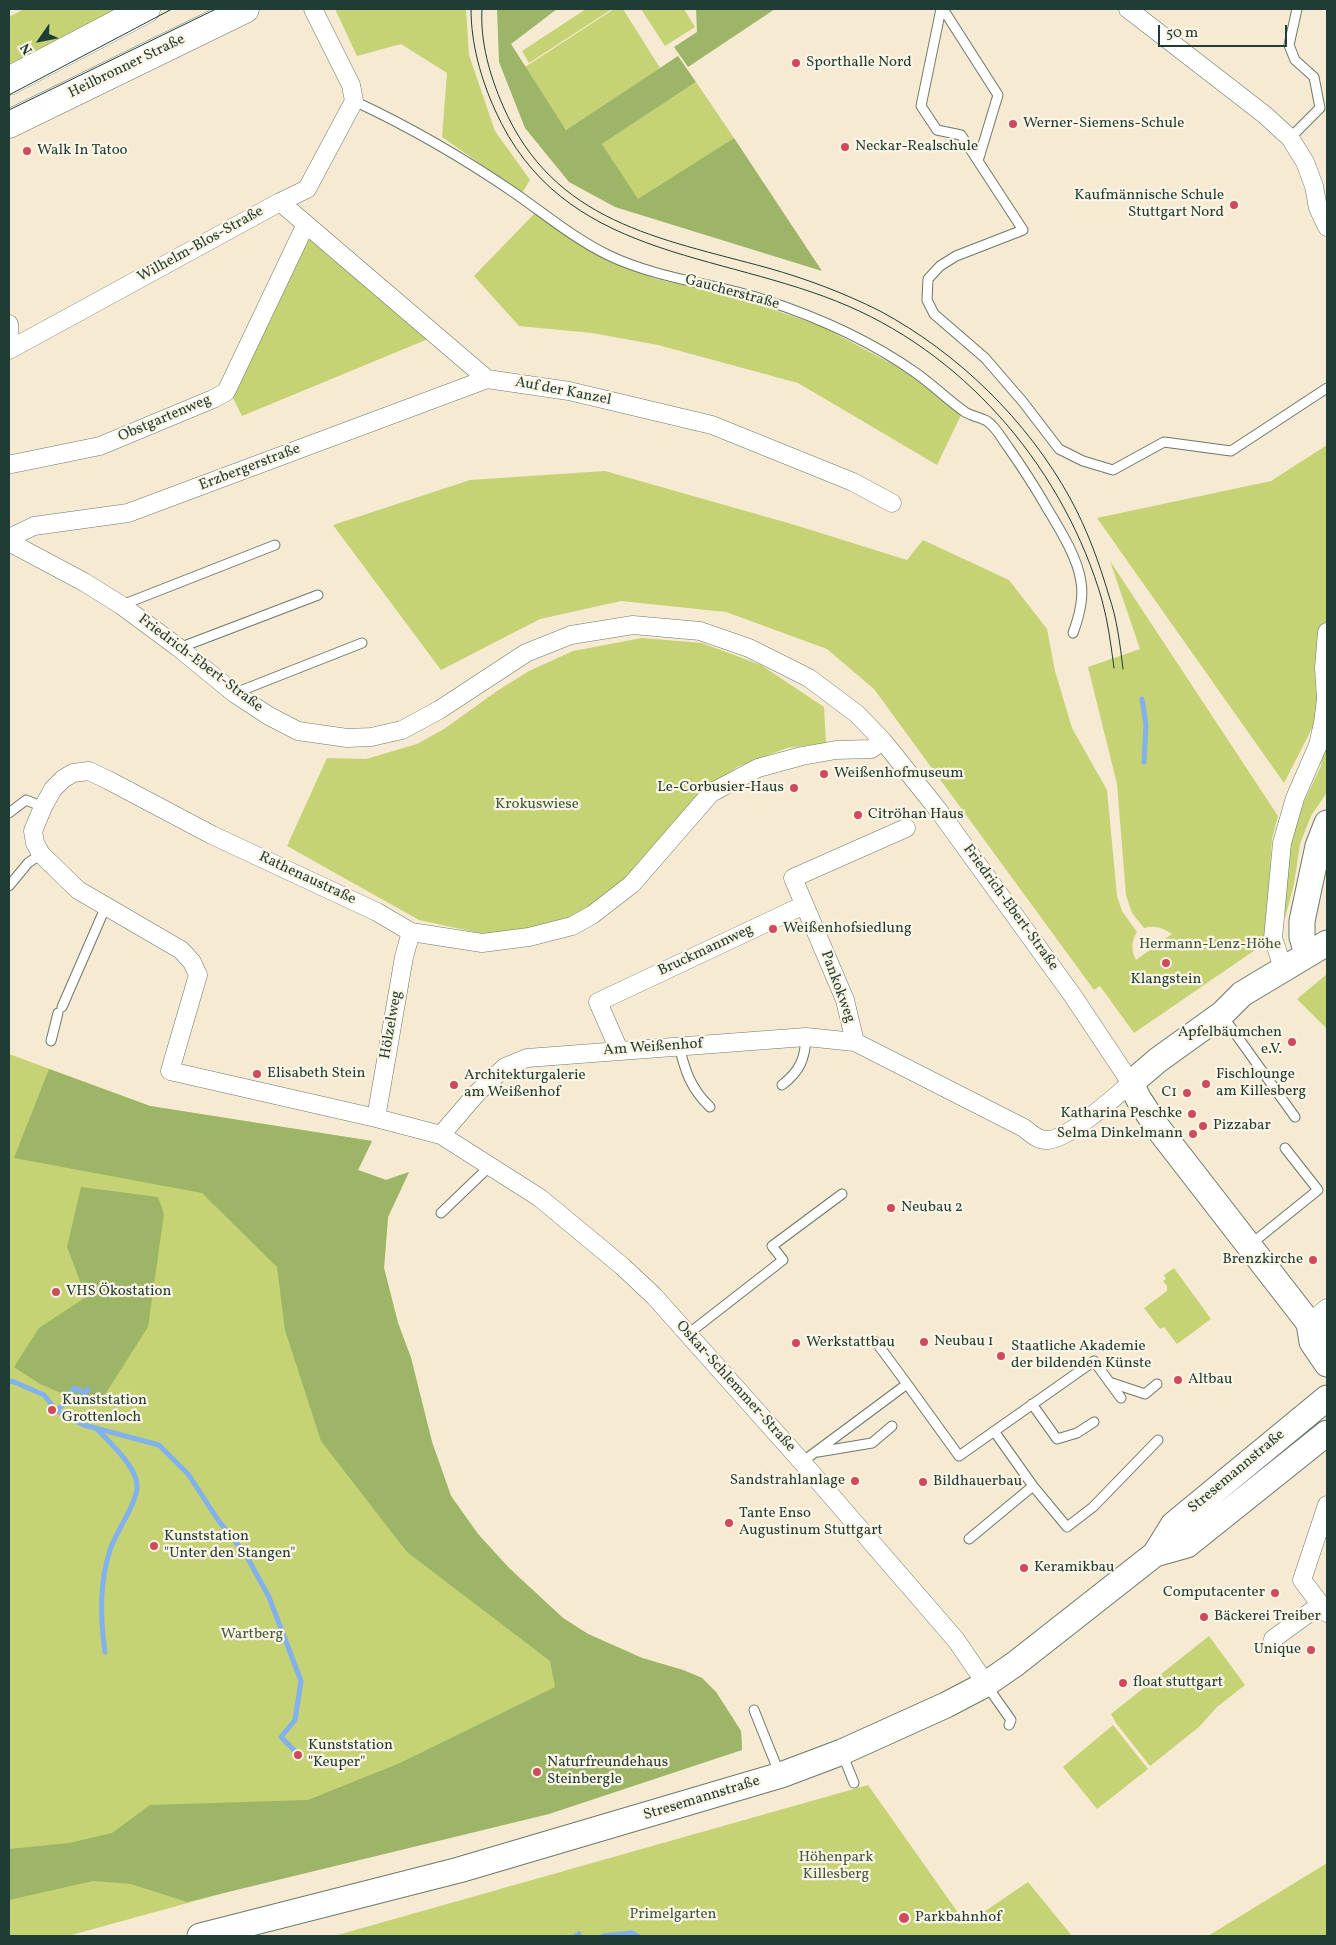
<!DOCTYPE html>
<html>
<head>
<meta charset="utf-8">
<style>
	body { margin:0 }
	#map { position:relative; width:1336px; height:1945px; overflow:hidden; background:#f6ead2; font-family:Vollkorn,serif }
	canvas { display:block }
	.frame { position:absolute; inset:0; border:10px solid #1f3d34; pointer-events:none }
	.north { position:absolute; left:15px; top:15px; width:50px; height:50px; -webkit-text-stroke:4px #fcf5e5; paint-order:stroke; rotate:237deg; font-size:14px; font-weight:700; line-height:20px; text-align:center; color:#1f3d34 }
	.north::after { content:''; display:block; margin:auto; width:18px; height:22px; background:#1f3d34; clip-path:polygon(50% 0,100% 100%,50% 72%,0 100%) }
	.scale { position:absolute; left:1158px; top:25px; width:129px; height:22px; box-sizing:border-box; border:2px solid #1f3d34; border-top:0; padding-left:6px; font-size:15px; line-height:18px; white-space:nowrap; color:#1f3d34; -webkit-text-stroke:4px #fcf5e5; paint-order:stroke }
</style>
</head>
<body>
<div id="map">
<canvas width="1336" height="1945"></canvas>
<div class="frame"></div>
<div class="north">N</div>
<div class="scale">50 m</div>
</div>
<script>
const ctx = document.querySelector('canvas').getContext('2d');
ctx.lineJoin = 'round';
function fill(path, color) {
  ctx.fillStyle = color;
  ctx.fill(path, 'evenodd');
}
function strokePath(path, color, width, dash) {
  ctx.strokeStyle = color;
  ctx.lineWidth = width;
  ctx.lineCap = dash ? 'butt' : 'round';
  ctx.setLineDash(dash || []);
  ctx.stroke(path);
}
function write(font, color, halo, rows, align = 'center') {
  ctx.font = font + ' Vollkorn,serif';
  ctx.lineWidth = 4.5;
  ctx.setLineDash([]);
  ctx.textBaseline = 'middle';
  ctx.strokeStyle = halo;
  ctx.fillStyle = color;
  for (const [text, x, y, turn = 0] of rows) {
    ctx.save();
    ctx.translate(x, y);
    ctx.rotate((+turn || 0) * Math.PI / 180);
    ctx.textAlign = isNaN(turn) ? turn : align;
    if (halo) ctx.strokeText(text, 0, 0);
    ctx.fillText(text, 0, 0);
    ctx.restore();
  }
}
const green = new Path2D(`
	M24,9H124L11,68L9,64V17Z
	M335,9H466L469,55L495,131L530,180L522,193L442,137L447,73L401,44L357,56Z
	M586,9H612L529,63L522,51Z
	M614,9H623L660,68L566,130L525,67Z
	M641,9H684L695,27L665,46Z
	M696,82L734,138L638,200L602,144Z
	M534,214L597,254L656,279L733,296L821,326L913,375L961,415L937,465L798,383L658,345L592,333L519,326L474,276Z
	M308,235L428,339L242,416L232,396Z
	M1327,445V792L1311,816L1300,844L1294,884L1285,918V887L1289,843L1300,810L1321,766L1326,701L1284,783L1097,518L1271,481Z
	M605,471L795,525L907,560L923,540L1009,580L1047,629L1055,671L1072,728L1107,790L1117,896L1122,911L1137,932C1131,942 1131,949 1136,960L1172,934C1163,928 1155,925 1144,928L1132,913L1126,895L1117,784L1088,667L1140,649L1110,561L1278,816L1272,839L1265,941L1258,948L1134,1033L1100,986L1094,990L874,689L827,649L726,612L621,601L540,619L441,670L333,525L470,480Z
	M642,638L702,643L761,665L824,707L826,743L787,748L737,767L695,798L649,855L612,893L586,911L560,921L493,936L419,920L287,846L327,758L366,759L417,744L444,729L497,691L529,671L573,651Z
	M1327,974V1029L1297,999Z
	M9,1054L150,1106L372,1141L358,1170L386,1180L409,1172L388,1217L384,1268L398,1323L411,1358L432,1442L451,1496L478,1534L509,1568L563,1618L588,1634L642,1658L683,1670L702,1678L716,1692L741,1731L742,1750L68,1936H9Z
	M1174,1268L1211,1319L1177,1344L1164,1327L1160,1329L1144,1308L1167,1291V1286L1163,1281L1166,1279L1164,1275Z
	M1209,1636L1245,1685L1217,1707L1199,1727L1150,1766L1116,1723L1111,1714Z
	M1113,1725L1148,1769L1097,1809L1063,1767Z
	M868,1785L966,1924L1028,1882L1072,1936H334Z
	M1327,1863V1936H1208Z`);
const forest = new Path2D(`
	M497,9H557L511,44L566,130L678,56L696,82L602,144L638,199L734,138L822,271L615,207L569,182L525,128L499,62Z
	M696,9H775L688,67L674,47L697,32Z
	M49,1069L150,1106L372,1141L358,1170L386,1180L409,1172L388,1217L384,1268L398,1323L411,1358L432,1442L451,1496L478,1534L509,1568L563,1618L588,1634L642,1658L683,1670L702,1678L716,1692L741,1731L742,1750L549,1814L187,1902L131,1884L93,1881L9,1900V1849L69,1843L112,1833L150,1805L308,1800L400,1763L555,1687L550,1661L407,1552L321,1441L285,1330L277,1267L202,1193L14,1158Z
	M81,1187L158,1197L164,1214L148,1327L104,1396L86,1404L40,1384L14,1367L39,1328L86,1297L67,1247Z`);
const stream = new Path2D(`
	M1142,699L1146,725L1144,762
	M9,1382L12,1381L44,1395L56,1410L67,1417L84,1425L159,1445L188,1474L218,1520L246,1555L269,1597L301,1681L295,1720L281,1737L296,1752
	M56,1410L65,1404L74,1388L85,1393L88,1389
	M97,1429C109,1442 135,1465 137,1484C139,1501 115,1533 110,1550C99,1584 100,1618 105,1652
	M576,1936L579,1934
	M603,1936L632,1933L638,1936`);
const lane = new Path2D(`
	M941,9L921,106L937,130L961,135L1023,230L956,256L940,266L928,279L927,300L934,314L985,358L1023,402L1059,449L1083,461L1113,470L1164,442L1231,451L1327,388
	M943,9L998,95L978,161
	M354,101C410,127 465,159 516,194C546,215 575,239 608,255C658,279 713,283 765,300C817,317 871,341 916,373C933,385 948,400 965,412C971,416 980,417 987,421C996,427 1002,439 1008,447C1022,467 1035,487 1047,508C1059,528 1078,558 1081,582C1084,599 1079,617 1073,633
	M1290,138L1320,108L1314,77L1295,60L1289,45L1297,9
	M122,605L275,545
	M179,648L318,595
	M235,693L362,643
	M9,813L26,800L43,807
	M9,886L28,863L41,854
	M62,1007L106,906
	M1222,1015L1295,1117
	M51,1041L58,1013
	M679,1046C685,1071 691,1089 710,1107
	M782,1085C800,1071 805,1059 806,1037
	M441,1213L490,1166
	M1251,1244L1318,1190L1285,1148
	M688,1334L783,1260L772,1246L842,1194
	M876,1342L907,1384
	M1109,1382L1145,1394L1157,1384
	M1032,1404L1057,1439L1077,1433L1094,1422
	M994,1431L1033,1486L1067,1527L1093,1507L1158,1440
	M818,1452L872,1443L892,1426
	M802,1462L907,1384L959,1456L1094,1361L1121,1398
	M969,1539L1033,1486
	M987,1686L1011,1720L1009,1725
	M754,1710L780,1775
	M842,1753L854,1783`);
const street = new Path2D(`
	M1128,9L1265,115L1290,138L1305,162L1314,186L1318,208L1327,227
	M280,202L487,379L569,391L712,425L853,482L892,503
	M9,324L10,349
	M9,350L280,202L307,189L354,101L351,85L313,9
	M12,464L100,446L213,399L226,392L305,226
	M9,538L34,526L128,513L487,379
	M9,542L84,582L121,605L179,648L234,693L269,716L298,731L347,738L371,737L402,730L439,710L526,653L571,635L633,625L700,631L749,648L809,678L857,714L883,741L939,811L1073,996L1131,1083C1115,1097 1068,1139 1048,1140C1039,1141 1031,1134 1024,1128L855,1042L806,1037L527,1058L505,1067L477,1093L441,1135
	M883,741L871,749L836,750L802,756L758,768L711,793L632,884L592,915L572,926L529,937L482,943L411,932L377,912L212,835L108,780L89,771L73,773L63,779L53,789L43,807L33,831L35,843L41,854L78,890L181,950L192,962L198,975L170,1071L376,1118L441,1135L540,1198L622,1266L654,1296L802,1462L956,1640L986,1684
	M1283,968L1273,938L1282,843L1295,798L1318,745L1323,723L1326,699L1324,668L1327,632
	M855,1042L845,1000L793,878L906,828
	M619,1050L598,1002L804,905
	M376,1118L404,957L411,932
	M1309,1323L1327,1308
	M1327,1505L1302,1580L1327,1613
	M1273,1639L1320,1605`);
const secondary = new Path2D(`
	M1307,954L1302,937V921L1318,846L1327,823
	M1131,1083L1138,1098L1157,1127L1309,1323L1327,1330
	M1131,1083L1158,1060L1222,1014L1242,994L1327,943
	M1309,1323L1312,1342L1327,1364
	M1155,1554L1187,1545L1327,1433
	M200,1936L459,1870L781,1775L842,1752L946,1705L986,1684L1015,1664L1155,1554L1173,1525L1327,1398`);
const primary = new Path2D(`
	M9,81L146,9
	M9,124L245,9`);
const tram = new Path2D(`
	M471,9C471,44 481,79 495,110C562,260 718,250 848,306C971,359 1065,473 1102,600C1108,622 1111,645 1114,668
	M482,9C480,42 490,76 503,106C554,223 659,238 768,268C807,279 844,293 880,311C958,353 1027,420 1070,498C1087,529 1099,562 1109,596C1117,619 1120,644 1123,669
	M9,95L172,9
	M9,110L216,9`);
const markers = [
	[796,63,5,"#d1495b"],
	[1013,124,5,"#d1495b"],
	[845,147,5,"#d1495b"],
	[27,151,5,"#d1495b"],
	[1234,205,5,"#d1495b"],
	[824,774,5,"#d1495b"],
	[794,788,5,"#d1495b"],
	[858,815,5,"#d1495b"],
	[773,929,5,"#d1495b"],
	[1166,963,5,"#d1495b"],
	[1292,1042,5,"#d1495b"],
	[257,1074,5,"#d1495b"],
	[1206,1084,5,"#d1495b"],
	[454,1085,5,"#d1495b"],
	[1187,1093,5,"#d1495b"],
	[1192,1114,5,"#d1495b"],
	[1203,1126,5,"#d1495b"],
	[1193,1134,5,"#d1495b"],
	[891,1208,5,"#d1495b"],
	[1313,1260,5,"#d1495b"],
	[56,1292,5,"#d1495b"],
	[924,1342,5,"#d1495b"],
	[796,1343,5,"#d1495b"],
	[1001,1356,5,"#d1495b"],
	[1178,1380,5,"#d1495b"],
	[52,1410,5,"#d1495b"],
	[855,1481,5,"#d1495b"],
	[923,1482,5,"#d1495b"],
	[729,1523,5,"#d1495b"],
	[154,1546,5,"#d1495b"],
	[1024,1568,5,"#d1495b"],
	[1275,1593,5,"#d1495b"],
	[1204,1617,5,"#d1495b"],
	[1311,1650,5,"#d1495b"],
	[1123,1683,5,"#d1495b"],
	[298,1755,5,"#d1495b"],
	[537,1772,5,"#d1495b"],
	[904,1918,6,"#d1495b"]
];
const poiNames = [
	["Sporthalle Nord",806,63],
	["Werner-Siemens-Schule",1023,124],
	["Neckar-Realschule",855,147],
	["Walk In Tatoo",37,151],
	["Kaufmännische Schule",1224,196,"right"],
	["Stuttgart Nord",1224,213,"right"],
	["Weißenhofmuseum",834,774],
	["Le-Corbusier-Haus",784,788,"right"],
	["Citröhan Haus",868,815],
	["Weißenhofsiedlung",783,929],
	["Klangstein",1166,980,"center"],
	["Apfelbäumchen",1282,1033,"right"],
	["e.V.",1282,1050,"right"],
	["Elisabeth Stein",267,1074],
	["Fischlounge",1216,1075],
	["am Killesberg",1216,1092],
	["Architekturgalerie",464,1076],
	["am Weißenhof",464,1093],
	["C1",1177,1093,"right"],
	["Katharina Peschke",1182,1114,"right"],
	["Pizzabar",1213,1126],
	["Selma Dinkelmann",1183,1134,"right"],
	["Neubau 2",901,1208],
	["Brenzkirche",1303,1260,"right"],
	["VHS Ökostation",66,1292],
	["Neubau 1",934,1342],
	["Werkstattbau",806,1343],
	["Staatliche Akademie",1011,1347],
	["der bildenden Künste",1011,1364],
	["Altbau",1188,1380],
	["Kunststation",62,1401],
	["Grottenloch",62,1418],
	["Sandstrahlanlage",845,1481,"right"],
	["Bildhauerbau",933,1482],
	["Tante Enso",739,1514],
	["Augustinum Stuttgart",739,1531],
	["Kunststation",164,1537],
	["\"Unter den Stangen\"",164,1554],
	["Keramikbau",1034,1568],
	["Computacenter",1265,1593,"right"],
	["Bäckerei Treiber",1214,1617],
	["Unique",1301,1650,"right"],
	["float stuttgart",1133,1683],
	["Kunststation",308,1746],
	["\"Keuper\"",308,1763],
	["Naturfreundehaus",547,1763],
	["Steinbergle",547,1780],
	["Parkbahnhof",915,1918]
];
const streetNames = [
	["Heilbronner Straße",127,67,-26],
	["Wilhelm-Blos-Straße",201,245,-29],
	["Gaucherstraße",732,293,15],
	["Auf der Kanzel",563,392,11],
	["Obstgartenweg",165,419,-23],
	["Erzbergerstraße",250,468,-21],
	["Friedrich-Ebert-Straße",200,664,37],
	["Rathenaustraße",307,879,25],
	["Friedrich-Ebert-Straße",1010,908,54],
	["Bruckmannweg",706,951,-25],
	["Pankokweg",837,987,70],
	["Hölzelweg",392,1025,-80],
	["Am Weißenhof",653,1048,-4],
	["Oskar-Schlemmer-Straße",735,1387,48],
	["Stresemannstraße",1237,1472,-40],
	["Stresemannstraße",702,1799,-17]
];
const parkNames = [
	["Krokuswiese",537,805],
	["Hermann-Lenz-Höhe",1210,945],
	["Wartberg",252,1635],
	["Höhenpark",836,1858],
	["Killesberg",836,1875],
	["Primelgarten",673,1915]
];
fill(green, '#c5d374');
fill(forest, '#9cb566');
strokePath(stream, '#82b1ed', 5);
strokePath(lane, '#6a7a6b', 11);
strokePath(street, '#6a7a6b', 19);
strokePath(secondary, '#6a7a6b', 27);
strokePath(primary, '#6a7a6b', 29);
strokePath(lane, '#fff', 9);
strokePath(street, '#fff', 18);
strokePath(secondary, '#fff', 25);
strokePath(primary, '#fff', 28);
strokePath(tram, '#1f3d34', 1);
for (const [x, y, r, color] of markers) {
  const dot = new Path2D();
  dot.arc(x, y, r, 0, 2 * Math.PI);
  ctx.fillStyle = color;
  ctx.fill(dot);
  strokePath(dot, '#fcf5e5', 2);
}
write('15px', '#1f3d34', '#fcf5e5', poiNames, 'left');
write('15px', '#1f3d34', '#fcf5e5', streetNames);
write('15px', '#405b41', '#fcf5e5', parkNames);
</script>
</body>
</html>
